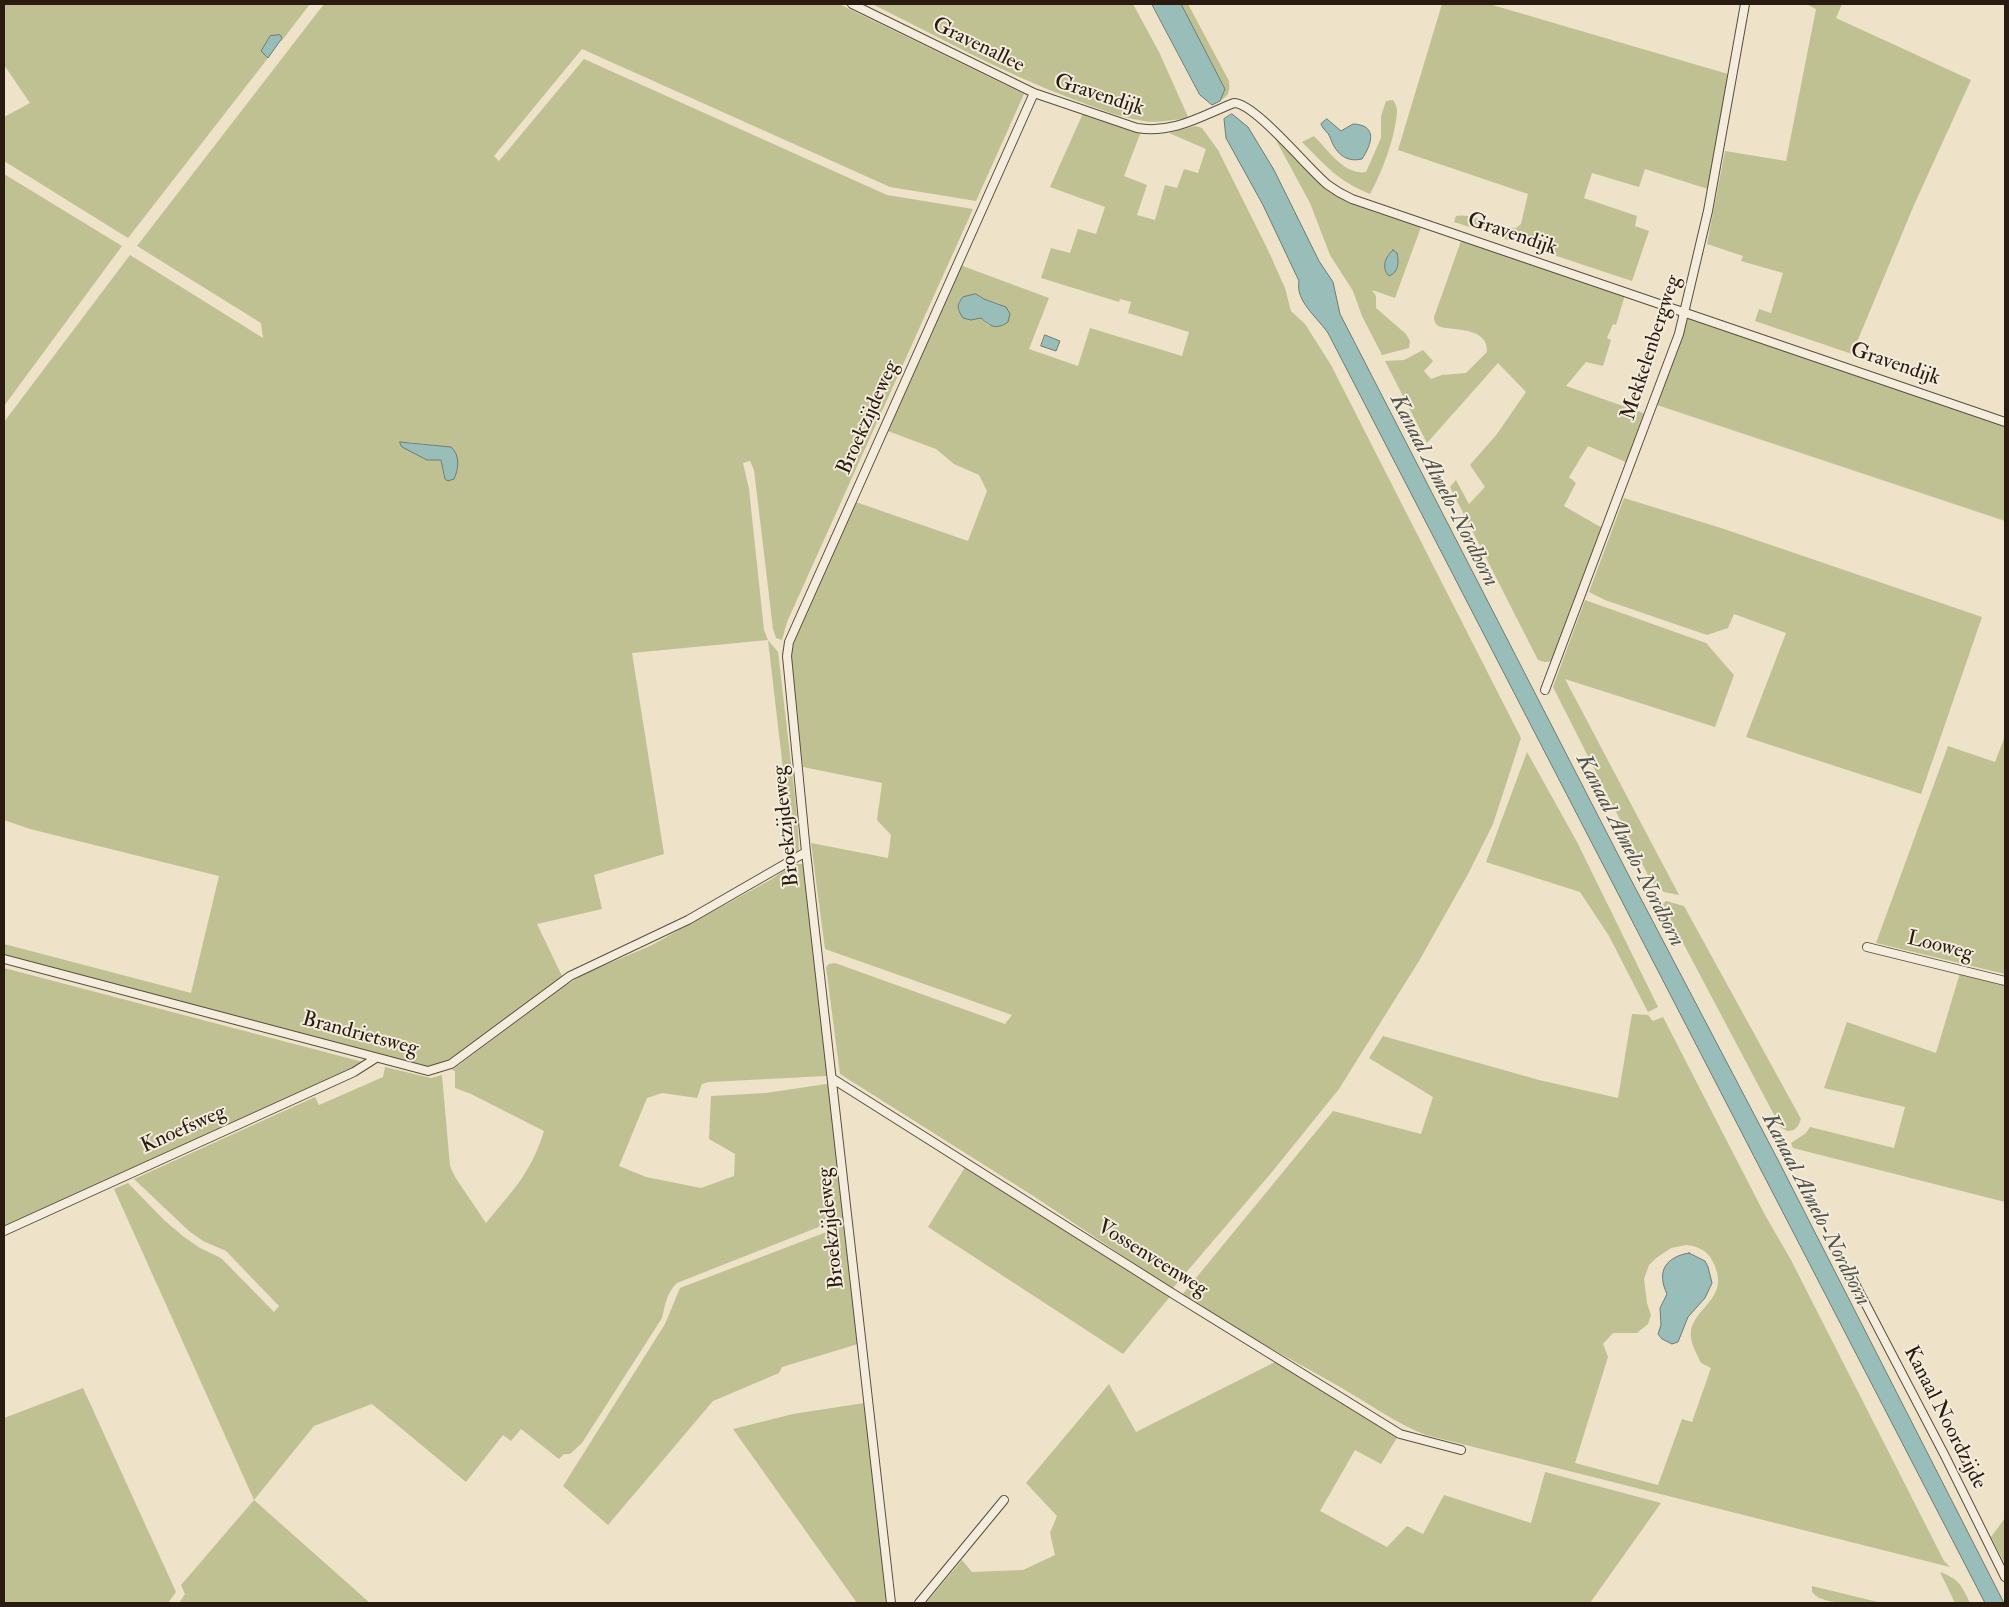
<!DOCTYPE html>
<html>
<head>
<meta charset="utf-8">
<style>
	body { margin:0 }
	#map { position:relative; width:2009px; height:1607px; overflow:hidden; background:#eee2c9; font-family:"IM FELL Double Pica",serif }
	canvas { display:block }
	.frame { position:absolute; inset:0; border:5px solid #2a1b11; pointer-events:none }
</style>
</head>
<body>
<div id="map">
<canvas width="2009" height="1607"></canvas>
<div class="frame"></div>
</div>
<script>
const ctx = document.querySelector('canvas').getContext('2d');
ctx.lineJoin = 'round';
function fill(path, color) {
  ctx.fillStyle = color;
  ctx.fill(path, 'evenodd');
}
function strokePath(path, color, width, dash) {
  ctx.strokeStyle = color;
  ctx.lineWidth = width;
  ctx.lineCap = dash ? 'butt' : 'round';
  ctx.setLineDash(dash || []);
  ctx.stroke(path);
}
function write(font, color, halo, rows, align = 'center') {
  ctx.font = font + ' "IM FELL Double Pica",serif';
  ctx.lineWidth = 4;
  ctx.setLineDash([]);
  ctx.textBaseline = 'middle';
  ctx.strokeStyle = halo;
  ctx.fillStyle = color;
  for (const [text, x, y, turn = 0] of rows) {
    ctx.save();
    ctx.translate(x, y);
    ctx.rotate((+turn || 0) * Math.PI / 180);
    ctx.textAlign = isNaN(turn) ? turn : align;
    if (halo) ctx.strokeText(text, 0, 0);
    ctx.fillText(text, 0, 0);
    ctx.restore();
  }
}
const green = new Path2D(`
	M4,4H310L280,43L282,38L270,36L261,51L268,58L128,238L4,161V117L30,103L4,65Z
	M324,4H839L1024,94L976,201L890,187L582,49L494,156L499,161L584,59L887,195L973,209L787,622L782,640L776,638L773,629L754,470L750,461L743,463L749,489L764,630L768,640L778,652L797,814L799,850L793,855L768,640L632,653L664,854L594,875L602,909L537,924L563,978L440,1067L430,1069L284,1029L4,956V944L191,993L219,876L30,829L4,820V422L130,255L263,338L261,323L137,246ZM408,442L451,447L445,479L441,460L401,443Z
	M872,4H1133L1159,52L1189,119C1174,118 1159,124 1144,121C1121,118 1097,108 1075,100C1005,74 939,37 872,4Z
	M1181,4H1188L1229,81C1230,92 1229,95 1220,101L1225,89Z
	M1442,4H1489L1728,74L1708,189L1645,169L1639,187L1592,173L1584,198L1637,216L1635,226L1649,231L1632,281L1454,222L1456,216C1473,212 1496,229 1516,228L1521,224L1528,194L1398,150Z
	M1806,4H1842L1836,18L1971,80L1914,205L1852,354L1755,321L1759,309L1771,313L1783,273L1741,261L1743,256L1707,244L1725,151L1786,161L1816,9Z
	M1393,100C1395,103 1397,107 1397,111C1396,135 1382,173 1370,194C1338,181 1326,166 1302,142L1314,136C1327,149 1345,176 1366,172L1381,138V116L1386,101Z
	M1084,111L1142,129L1124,176L1147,185L1137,215L1155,220L1165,185L1177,188L1184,169L1198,173L1206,149L1169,133L1195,126L1202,128L1218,150L1268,250L1285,288L1291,311L1305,324L1331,365L1521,738L1493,824L1468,874L1419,961L1339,1089L1272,1172L1172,1289L1035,1197L840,1074L826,967L829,964L835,963L1005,1024L1012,1015L825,949L811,843L888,858L891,835L877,820L882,783L803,767L790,663L797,625L853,501L968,541L987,491L979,475L954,464L936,449L885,430L960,265L1049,298L1029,349L1078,366L1090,328L1182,356L1189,332L1128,313L1131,302L1120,299L1119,302L1041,278L1051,248L1070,253L1078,229L1096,234L1105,207L1050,187ZM968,295H978L984,299L1000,304L989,326L981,318L971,320L958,311L959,301Z
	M1271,131L1339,196L1352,204L1421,227L1395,298L1372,290L1376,296V308L1406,334L1410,341L1409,348L1382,355L1362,316L1353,291L1330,255L1310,203Z
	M4,174L122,246L4,406Z
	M1461,241L1625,295L1616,325L1613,324L1607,338L1611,340L1603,366L1586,362L1566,386L1646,414L1628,463L1588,446L1569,477L1576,483L1564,506L1604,529L1555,661L1545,662L1538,660L1450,487L1456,480L1469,504L1485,487L1470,465L1497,434L1526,392L1498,363L1427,443L1385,361L1404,360L1423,350L1433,361L1424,371L1431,379L1442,375L1466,373L1487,352C1489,324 1445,332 1437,325C1435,324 1434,319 1434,317Z
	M1691,316L2005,421V521L1657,405L1686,320Z
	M1624,498L1721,528L1982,617L1921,794L1746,737L1786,633L1734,614L1728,628L1707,635L1605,600L1589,592Z
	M1585,600L1706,643L1734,675L1715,727L1565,679L1679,895L1664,892L1651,881L1553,687Z
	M2005,736V974L1876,943L1948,746L1995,762Z
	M1527,752L1577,842L1658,1007L1648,1012L1609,936L1580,892L1486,862Z
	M793,864H803L827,1074L826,1076L709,1082L702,1084L697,1098L662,1093L647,1098L619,1166L646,1177L701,1188L734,1176L735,1154L709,1139L711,1096L766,1093L826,1084L831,1085L844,1217L677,1283C667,1292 665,1305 662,1318L582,1443L570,1454H564L559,1459L521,1429L511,1441L503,1435L466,1482L372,1404L314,1426L254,1500L370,1603H179L185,1594L181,1585L254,1500L114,1189L128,1183L164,1220L184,1237L200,1248L221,1258L274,1312L279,1306L226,1251L203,1241L189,1231L134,1179L315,1097L319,1105L383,1077L385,1067L431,1078L442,1075L450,1166L455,1177L486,1223C513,1190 531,1173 544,1131L471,1094L455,1088V1071L452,1070L566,985L586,973L650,946L772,879Z
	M1666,901L1684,906L1801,1119L1798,1126L1794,1130L1788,1131L1781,1128L1664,907L1663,904Z
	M4,968L363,1062L360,1065L4,1228Z
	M1960,973L2005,984V1202L1793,1148L1791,1143L1806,1133L1810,1127L1894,1148L1905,1107L1824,1088L1847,1022L1936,1053Z
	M1632,1014L1648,1015L1653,1021L1663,1017L1765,1215L1791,1260L1944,1561L1950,1567L1426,1435C1395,1423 1368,1403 1340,1387C1287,1357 1233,1328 1182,1295L1333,1111L1421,1134L1433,1097L1369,1058L1383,1036L1539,1080L1618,1098ZM1686,1245C1698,1246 1708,1251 1713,1262C1731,1298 1696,1305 1691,1331C1689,1341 1697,1354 1701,1363L1711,1368L1692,1422L1682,1419L1658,1485L1575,1463L1608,1357L1603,1344L1613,1333H1637L1648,1324L1651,1315L1647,1303L1644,1279L1649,1265L1655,1259L1671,1248Z
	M967,1164L1172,1294L1123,1354L928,1227Z
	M845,1225L858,1344L782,1367L779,1373L713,1401L608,1525L563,1486L665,1324L680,1288Z
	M1277,1361L1398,1436L1381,1464L1355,1450L1320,1511L1387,1547L1407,1526L1423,1534L1444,1495L1531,1523L1545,1472L1661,1503L1590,1603H926L962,1560L972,1572L1023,1570L1055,1555L1050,1533L1057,1516L1026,1483L1109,1384L1136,1432Z
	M83,1388L176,1592L168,1603H4V1418Z
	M864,1403L866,1416L887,1603H857L733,1429L793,1414Z
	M2005,1518V1564L1991,1537Z
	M1940,1572C1959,1579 1962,1586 1970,1603H1955Z
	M1812,1586L1882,1603C1867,1603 1819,1607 1812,1591Z`);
const water = new Path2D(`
	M1152,4H1181L1225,89L1220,101L1212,105L1200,95Z
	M280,35L282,38L268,58L261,51L270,36Z
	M1232,114L1248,127L1274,170L1319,261L1333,282L1340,314L1628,874L1778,1160L2004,1603H1985L1328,333C1317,317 1295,301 1299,281L1263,205L1226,138L1224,119Z
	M1327,119L1341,131L1353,124C1378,125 1372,144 1362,159C1345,163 1335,152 1330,137C1328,132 1323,130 1321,124Z
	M1393,250L1397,253C1399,262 1399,272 1389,276C1381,268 1385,257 1393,250Z
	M976,294L984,299L1006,307L1010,314L1008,322C996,330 991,327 981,318L971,320L963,318C957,309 956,305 963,297Z
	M1045,335L1060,341L1056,351L1041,346Z
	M400,442L451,447C460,455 459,468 454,479L448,481L445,479L441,460H427L402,447Z
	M1689,1253L1705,1261L1708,1267L1712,1283L1705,1298L1688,1317L1678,1342L1672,1344L1662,1339L1658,1334L1661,1325L1660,1308L1667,1294C1656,1271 1666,1257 1689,1253Z`);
const minor = new Path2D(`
	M852,4L1034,93L1137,128C1174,134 1201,116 1234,103C1255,103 1309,170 1328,185C1336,191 1343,195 1352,199L2005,422
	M1545,690L1679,334L1708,211L1745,4
	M1867,947L2005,981
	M4,959L428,1071L451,1064L570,976L688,920L806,852
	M833,1079L1175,1295L1400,1434L1461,1450
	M4,1231L354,1072L376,1058
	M1851,1276L1945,1456L2005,1577
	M891,1603L806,852L787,656L789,642C870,458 951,275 1034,93
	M919,1603L1004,1500`);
const streetNames = [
	["Gravenallee",978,46,26],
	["Gravendijk",1099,96,18],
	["Gravendijk",1512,235,19],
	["Mekkelenbergweg",1652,348,-72],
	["Gravendijk",1895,365,19],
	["Broekzijdeweg",869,418,-66],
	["Broekzijdeweg",787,826,-96],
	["Looweg",1940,947,14],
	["Brandrietsweg",360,1035,15],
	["Knoefsweg",184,1130,-24],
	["Broekzijdeweg",832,1228,-96],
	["Vossenveenweg",1152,1259,32],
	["Kanaal Noordzijde",1944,1418,63]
];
const waterNames = [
	["Kanaal Almelo-Nordhorn",1443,491,63],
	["Kanaal Almelo-Nordhorn",1629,851,63],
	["Kanaal Almelo-Nordhorn",1815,1210,63]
];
fill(green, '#bfc192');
fill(water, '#99bdb8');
strokePath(water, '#6d7c75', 1);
strokePath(minor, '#5b4d3f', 10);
strokePath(minor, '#f4ecdc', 8);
write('21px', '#2a1b11', '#f4ecdc', streetNames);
write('italic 22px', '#51544b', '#f4ecdc', waterNames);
</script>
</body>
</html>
